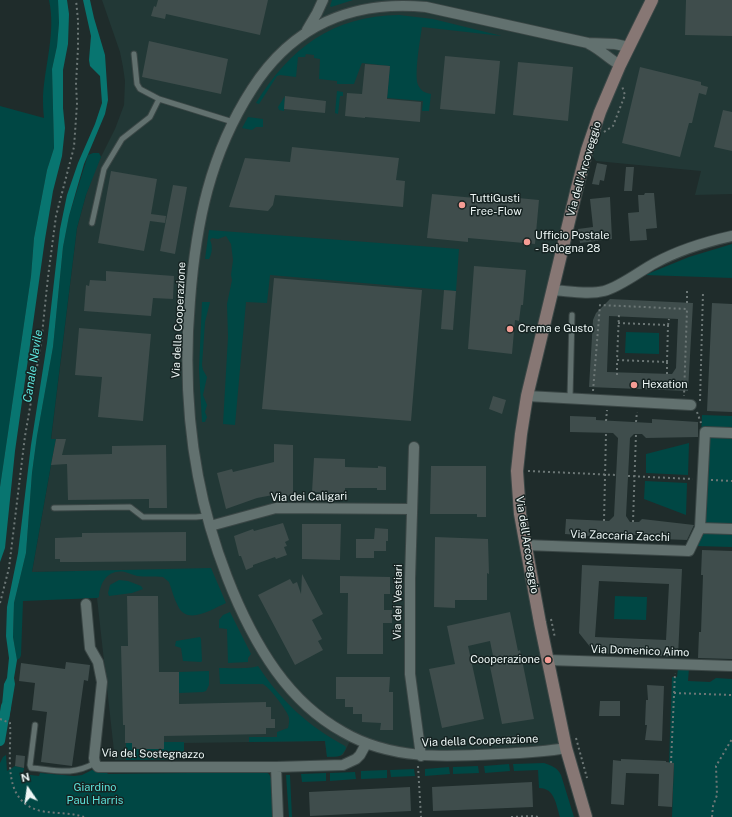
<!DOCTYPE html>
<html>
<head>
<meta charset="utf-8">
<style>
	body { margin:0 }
	#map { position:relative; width:732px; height:817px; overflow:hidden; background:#1f2c2b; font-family:"Public Sans",sans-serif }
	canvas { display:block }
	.north { position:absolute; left:8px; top:769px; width:40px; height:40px; -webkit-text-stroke:3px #162322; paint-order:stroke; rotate:347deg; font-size:11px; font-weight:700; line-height:16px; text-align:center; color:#eef7f6 }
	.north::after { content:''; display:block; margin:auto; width:14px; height:18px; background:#eef7f6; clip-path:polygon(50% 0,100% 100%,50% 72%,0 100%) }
</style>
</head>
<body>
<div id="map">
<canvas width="732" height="817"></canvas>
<div class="north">N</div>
</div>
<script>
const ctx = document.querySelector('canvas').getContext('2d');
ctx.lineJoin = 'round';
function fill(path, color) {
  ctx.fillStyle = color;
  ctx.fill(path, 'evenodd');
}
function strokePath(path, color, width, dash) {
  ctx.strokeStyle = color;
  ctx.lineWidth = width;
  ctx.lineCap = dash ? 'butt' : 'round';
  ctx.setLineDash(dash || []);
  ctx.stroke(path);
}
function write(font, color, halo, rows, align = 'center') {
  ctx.font = font + ' "Public Sans",sans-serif';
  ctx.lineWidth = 3;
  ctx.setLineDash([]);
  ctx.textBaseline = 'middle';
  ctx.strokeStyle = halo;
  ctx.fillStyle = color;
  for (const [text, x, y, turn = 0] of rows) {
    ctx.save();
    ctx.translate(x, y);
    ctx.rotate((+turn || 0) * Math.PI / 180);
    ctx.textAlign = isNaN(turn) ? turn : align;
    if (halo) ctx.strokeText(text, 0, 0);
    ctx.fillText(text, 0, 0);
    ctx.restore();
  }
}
const built = new Path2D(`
	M102,0H732V194L695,195L701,171L596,161L586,146L531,348L511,468L514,502L566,748L438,756L352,737L343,755L340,756L327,757L325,741L184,743V759L115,760L97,598V571L32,572L51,465L56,440H51L77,228L86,195L95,169L115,129L124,105L125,81L123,67L120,52Z`);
const green = new Path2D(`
	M49,0H58V1L59,23L57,46L52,69L54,148L47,170L34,238L31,276L0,487V106L44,118C43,110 43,103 43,96C45,64 56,32 49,0Z
	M332,0H353L331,7L330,6Z
	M399,15L433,19L502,36L422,27C420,40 414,75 418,85C421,91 425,93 431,94L429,111H422L423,101L387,98L390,66L362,63L361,65L354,84H337V81L319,79L320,59L314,58V55L306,54L305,57H298L296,77L280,75L277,76L259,104L256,103C290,48 332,16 399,15Z
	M337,91L343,92V96H340L338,114L335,113Z
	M285,96L284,111L279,110L278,107Z
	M248,117L263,119V127H256L252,130L242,128Z
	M93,153H99L101,157L86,195L77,228L51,439H56L51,465L32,572L211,568L226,603C212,609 187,626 178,606C174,599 172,590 169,582L163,577C154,576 145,577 137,576C133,575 129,573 125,572C108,569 100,582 99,597L97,598L23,601L21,655L20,658L17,660L13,637L14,603L26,553L32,473L37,436L53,347L63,247L69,216L88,155Z
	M209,230L459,249L456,291L270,275L267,303L246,302L235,425L223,424L228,337L227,304L232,280L231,275L233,260L231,244L226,236L218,239L212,238L210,240C213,246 212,254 209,259H205Z
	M732,244V278L645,275L689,257Z
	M202,302H210L205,322L202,365L203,370L207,377L203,395L207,405L205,412L207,417L205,422H202L199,369Z
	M626,332L659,333V354L625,353Z
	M702,415L732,416V547L696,546Z
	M689,443L688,475L646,473V454Z
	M645,481L687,483L686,515L644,499Z
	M119,580L128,581L141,586L143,589L132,593L109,596L108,593L110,585Z
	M615,596L647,597L646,620L614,619Z
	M230,612L251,654L248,658V662L228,663L227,629L219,628V620L223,615Z
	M200,637L201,639L202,661L201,662L183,661L181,648L175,646L176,641Z
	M258,666C282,702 307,725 345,746L346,748C341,759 337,756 327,757L325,741L249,742V737H277V732L288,728C289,724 290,719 288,715C285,708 270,688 263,684H220L219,668C227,668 253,669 258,666Z
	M678,668H689L688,681L710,682L716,678L732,679V817H672L674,763H669L672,677H677Z
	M209,671V685L206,691L203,692L179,693V672Z
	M164,742H184V759L126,760V743H132V749H164Z
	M6,755L7,771L15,766L24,768L23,774L39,776L40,773L74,776L82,775L92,770L107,773L108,774L266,772L269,774L271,778L273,817H0V763L3,757Z
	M544,763C552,766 557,767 561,775L574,817H560C556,805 555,788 539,788L538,770L514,771L513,764Z
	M509,764L510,771L485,773L484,766Z
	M478,766L479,773L453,774V767Z
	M449,767L450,774L425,776V769Z
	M414,769L415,776L391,777L390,770Z
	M387,770V778L361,779V771Z
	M355,772L356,779L330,781V773Z
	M326,773V781L302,782L301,774Z
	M286,775H290L292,817H289Z`);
const water = new Path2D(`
	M58,0H67L69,14L68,44L63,70V108L65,128L62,156L53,191L45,239L15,451L5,548L0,562V487L31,276L34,238L47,170L54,148L52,69L57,46L59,23Z
	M83,0H90L94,18L105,55L108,100L105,114L84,164L77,188L69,216L63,247L53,347L37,436L32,473L26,553L14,603L13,637L17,660L14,678L15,684L9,720L1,716L4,684L7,678L9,658L6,636L7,607L18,553L31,445L47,343L60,229L67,195L78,163L95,124L102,103L100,76L90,66L89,60L91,36Z`);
const canal = new Path2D(`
	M0,741L6,706`);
const building = new Path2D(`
	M158,0H268L260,35L166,14L165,19L151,16L154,6L156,7Z
	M686,0H732V36L685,35Z
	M149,41L228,59L221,94L142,77Z
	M445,56L500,61L495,114L440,109Z
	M518,62L573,67L568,121L513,115Z
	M365,64L390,66L387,99L421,102L420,122L365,117V118L345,116L347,93L362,94Z
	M640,67L701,82V85L708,87L706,95L699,93L692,123H689L680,157L622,143Z
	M285,96L326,101L325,113L284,109Z
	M723,110L732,112V151L714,147Z
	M292,147L399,158L396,180L405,181L403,207L275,195L273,205L268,211L229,207L245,158L290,162Z
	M597,163L607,165L604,181L600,180L599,185L592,184Z
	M626,167H634L632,191H624Z
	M111,171L157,179L151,214L166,216L165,223L150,221L144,251L98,243Z
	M173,185L187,187L175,254L160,251Z
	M645,193H654L657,228L646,229L647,240L630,241L628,213L639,212L638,195H644Z
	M432,194L486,199V195L539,200L535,244L468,238V242L427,238Z
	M610,197L612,239L580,243L578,229L593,227L590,199Z
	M474,266L526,270L523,305H521L519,321L515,320L512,354L468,349Z
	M106,271L174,276L173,299L153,298L151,316L84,311L86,285L89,286L90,280L106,281Z
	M274,278L422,290L411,421L262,409Z
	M444,290L456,291L453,330L441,329Z
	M610,299L693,303L688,391L589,387L593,320L596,313ZM609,316L678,319L676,368L672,374L607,372Z
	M712,303L732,304V412L707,411Z
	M79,328L151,334L143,421L98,417L102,377L75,375Z
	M493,396L506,400L502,414L489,409Z
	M570,416L596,417V420L652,423V419L698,422V437L646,438L642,434H634L630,438L626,516L630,522H639L642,519L694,525L687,540L661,539V536L591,533L590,536L565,534L566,519L609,521L614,516L618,438L613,433L570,432Z
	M56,439H66L62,455L112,454V446L166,445L167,508H149V499L68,500L67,464L51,465Z
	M274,444L293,445V496L273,495L257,498L226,509L217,473L232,469L233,472L274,462Z
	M314,458L345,459V467L378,468V466L386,467V490H377V488H345V493L312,492Z
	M431,466H486V517H477V514H430Z
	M283,523L289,540L285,542L287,546L284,547L287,555L276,559L275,557L253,565V567L246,570L241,556H239L234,536L253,529L254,531Z
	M302,524H341L340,560L302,559Z
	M375,528L388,529V541H386V551H374V558H356V539H374Z
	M186,532V561L82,562H60V559H55V538L82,537V533Z
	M435,537L488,539L489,574L487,573V600H455V608L434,607Z
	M702,550L732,551V659L698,658L699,632H701L703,575H701Z
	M582,565L682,569L678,657L595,653L579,633ZM599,581L669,584L666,640L595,637Z
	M302,574L323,614L312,620L322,639L318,641L323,650L295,665L258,595L290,579L293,584L297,582L301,594Z
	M340,576L390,577V594H384V610H392V623H383V654H347L348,593H340Z
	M127,596H158L159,672H179V704L266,702V707H271V719H275V728H266V734L164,736V749H132V743H125V725H123L121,646H128Z
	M510,612L518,651L520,650L534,719L502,724L488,657L493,656L490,641L468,646L484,719L442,728L429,669L455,664L447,626Z
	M66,662L90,665L88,681L84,680L72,766L41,762L47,712L32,710L35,683L19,681L21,663L65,669Z
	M336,677H390L389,692H393V730H380L381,723L362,722V714H353V707H345V699H336Z
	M647,685L664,686L662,741L645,740L647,725H645L646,700H648Z
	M600,701H620V716H599Z
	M16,755L25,756L24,768L15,766Z
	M621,759L666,761V762L674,763L672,807L658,806L659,774L626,773L624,805L611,804L613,760L621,761Z
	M532,782L533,807L433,811L432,787Z
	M410,787L411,811L310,816L309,792Z`);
const path = new Path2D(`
	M604,132L613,126L625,95L622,86
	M687,291V303
	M618,323L668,325L667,362L617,360L619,314
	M668,325L669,319
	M667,362V375
	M617,375V360
	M593,391L600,305L687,309L684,396
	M700,401L703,292
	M697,412L701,423
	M606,421L607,410
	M636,422L637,412
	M528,471L616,475
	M628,476L693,479
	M711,480L732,481
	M604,521L606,433
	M633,522L636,434
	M0,603L9,568L25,436L41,344L48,277L56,216L74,147L77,104L76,84L78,48V20L76,0
	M551,619L555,638
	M674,693L732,695
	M0,719L10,723C12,755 0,801 41,811C56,814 69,812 84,817
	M576,738L587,778
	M671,763L675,673
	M418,766L421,817
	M511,817L534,816L538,817
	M712,817L713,806L717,795L716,766L732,739`);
const lane = new Path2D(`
	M159,99L233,122
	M92,223L104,169L122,139L150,117L159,99L140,89L137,84L134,54
	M570,398L572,315
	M54,508L130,507L143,517H196L207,516
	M35,725L30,765L31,768C56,770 72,776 95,763`);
const street = new Path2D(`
	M307,30L317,13L323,0
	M589,44C601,50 609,59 620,65
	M552,290C569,291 588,295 604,291C620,287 640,271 655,263C679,250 705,242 732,236
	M527,396L691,405
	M732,433L705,432L700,528L732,529
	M414,447L410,579V674L421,756
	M210,526L276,508L412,509
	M525,545L689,551L700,528
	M86,604L90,648L98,662L102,682L94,758L95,763L98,767H276L343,765L356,759L360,755L366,744
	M548,660L732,666
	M566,748C544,752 521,753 498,754C445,757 391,760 343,732C316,717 294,696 276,671C238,618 210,540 198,476C187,418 185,359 190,300C196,223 210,154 252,89C292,26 352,0 426,7L588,43L615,44L629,47
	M276,767L278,817`);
const secondary = new Path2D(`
	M586,817L566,748L540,623L520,514L517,471L521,434L527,396L577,188L587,150L600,112L620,65L652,0`);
const markers = [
	[462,205,4,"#f59c94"],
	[527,242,4,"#f59c94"],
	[510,329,4,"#f59c94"],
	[634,385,4,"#f59c94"],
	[548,660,4,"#f59c94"]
];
const streetNames = [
	["Via dell'Arcoveggio",584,169,-74],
	["Via della Cooperazione",179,320,-87],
	["Via dei Caligari",309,497,-1],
	["Via Zaccaria Zacchi",620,536,2],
	["Via dell'Arcoveggio",527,545,81],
	["Via dei Vestiari",398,602,-89],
	["Via Domenico Aimo",640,651,2],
	["Via della Cooperazione",480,741,-2],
	["Via del Sostegnazzo",153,754,1]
];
const poiNames = [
	["TuttiGusti",470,199],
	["Free-Flow",470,212],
	["Ufficio Postale",535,236],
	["- Bologna 28",535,249],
	["Crema e Gusto",518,329],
	["Hexation",642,385],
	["Cooperazione",540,660,"right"]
];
const parkNames = [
	["Giardino",95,788],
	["Paul Harris",95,801]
];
const waterNames = [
	["Canale Navile",33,366,-81]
];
fill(built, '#223836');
fill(green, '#004744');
fill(water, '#087570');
strokePath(canal, '#087570', 10);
fill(building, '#3f4d4c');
strokePath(lane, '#3b4746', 7);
strokePath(street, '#3b4746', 12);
strokePath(secondary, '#3b4746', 14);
strokePath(path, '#6c7776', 2, [2, 3]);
strokePath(lane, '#62716f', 5);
strokePath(street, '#62716f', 10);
strokePath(secondary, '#877774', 12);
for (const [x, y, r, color] of markers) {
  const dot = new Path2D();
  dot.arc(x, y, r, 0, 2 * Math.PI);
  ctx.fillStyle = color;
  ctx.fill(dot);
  strokePath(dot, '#162322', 1.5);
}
write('11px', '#eef7f6', '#162322', streetNames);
write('11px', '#eef7f6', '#162322', poiNames, 'left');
write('11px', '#5ce1d9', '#162322', parkNames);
write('italic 12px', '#5de2da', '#162322', waterNames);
</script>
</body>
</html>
